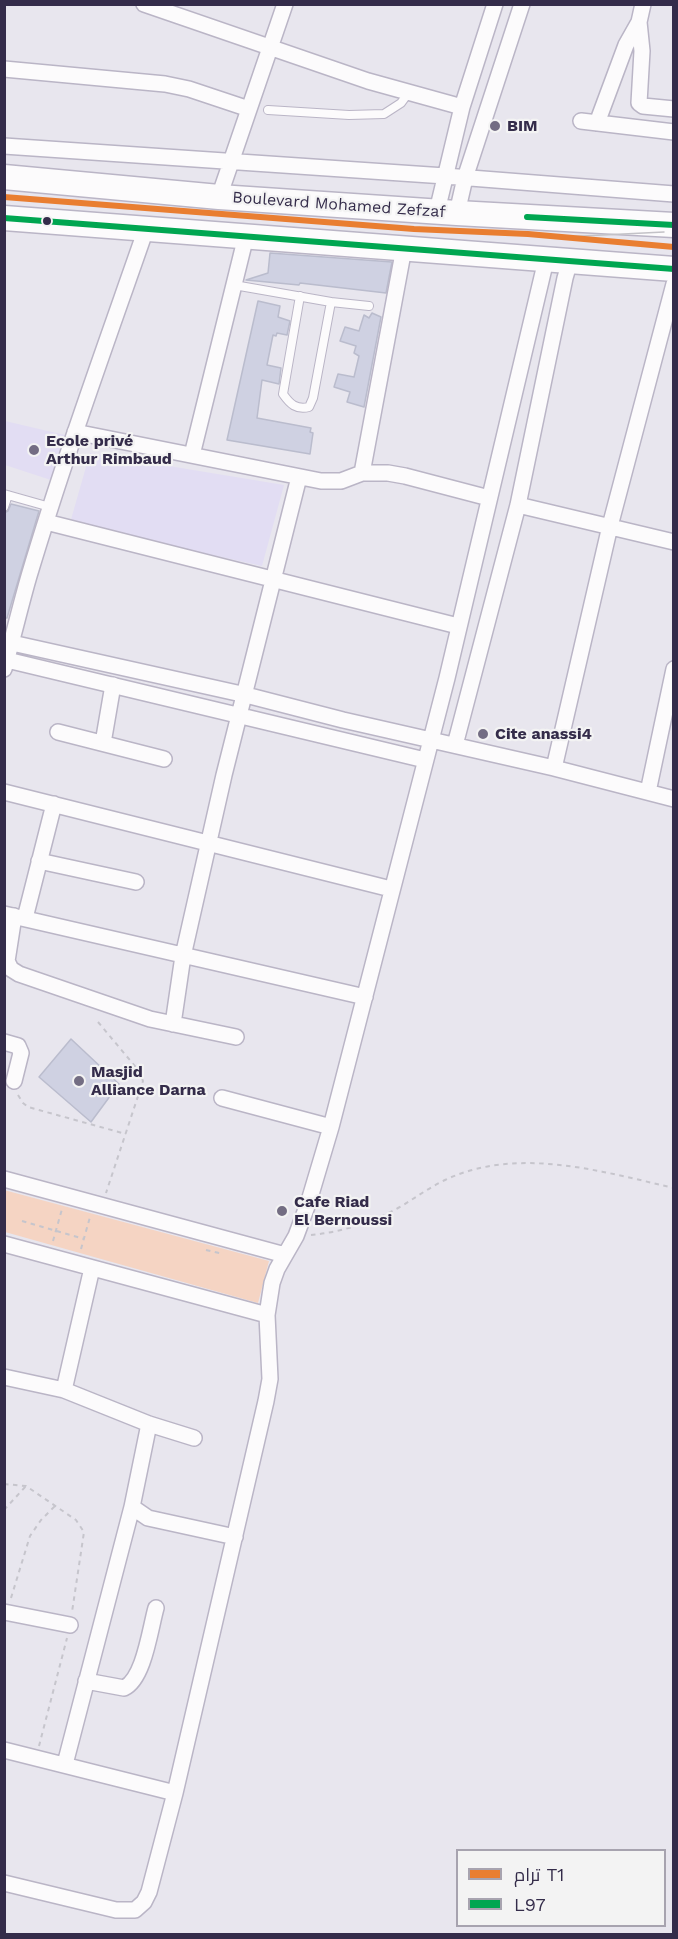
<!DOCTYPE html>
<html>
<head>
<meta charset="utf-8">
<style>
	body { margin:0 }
	#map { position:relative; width:678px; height:1939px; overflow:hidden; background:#e8e6ee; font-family:"Work Sans",Cairo,sans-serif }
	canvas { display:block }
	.frame { position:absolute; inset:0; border:6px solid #342c4a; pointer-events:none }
	.legend { position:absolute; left:456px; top:1849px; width:210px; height:78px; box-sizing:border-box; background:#f3f3f3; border:2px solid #a7a3af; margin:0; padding:8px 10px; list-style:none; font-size:18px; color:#342c4a }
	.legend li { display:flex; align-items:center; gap:12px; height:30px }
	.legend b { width:30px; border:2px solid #a7a3af }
</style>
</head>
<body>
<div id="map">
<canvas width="678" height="1939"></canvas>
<div class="frame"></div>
<ul class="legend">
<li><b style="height:8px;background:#e97e31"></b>ترام T1</li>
<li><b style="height:8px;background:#00a651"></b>L97</li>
</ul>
</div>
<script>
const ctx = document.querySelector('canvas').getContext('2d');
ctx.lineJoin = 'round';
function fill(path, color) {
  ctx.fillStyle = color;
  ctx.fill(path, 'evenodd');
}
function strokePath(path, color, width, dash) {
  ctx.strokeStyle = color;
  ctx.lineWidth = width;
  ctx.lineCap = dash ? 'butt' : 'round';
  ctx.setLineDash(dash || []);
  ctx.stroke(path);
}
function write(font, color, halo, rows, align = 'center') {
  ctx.font = font + ' "Work Sans",sans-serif';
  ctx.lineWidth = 4.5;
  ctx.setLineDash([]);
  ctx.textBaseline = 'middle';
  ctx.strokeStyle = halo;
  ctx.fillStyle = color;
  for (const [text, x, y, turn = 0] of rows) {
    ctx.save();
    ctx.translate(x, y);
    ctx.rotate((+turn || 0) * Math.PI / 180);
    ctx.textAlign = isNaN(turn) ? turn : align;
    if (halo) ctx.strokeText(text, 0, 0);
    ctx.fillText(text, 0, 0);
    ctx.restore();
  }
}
const built = new Path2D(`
	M5,421L69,436L54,481L5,465Z
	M90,453L284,485L262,566L70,523Z`);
const green = new Path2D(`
	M4,1190L269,1261L258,1303L5,1232Z`);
const building = new Path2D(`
	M270,253L392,262L386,293L300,283L299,285L246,280L268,273Z
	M258,301L280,306L278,317L290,321L287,335L277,333L276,336L273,335L267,365L281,368L279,384L262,380L257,418L311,428L310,432L313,433L310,454L227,440Z
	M372,313L381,317L364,407L347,402L350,392L334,387L338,374L354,377L359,356L354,353L356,346L340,341L345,327L359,331L364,315L369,318Z
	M11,504L39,511L7,618H4V513L8,511Z
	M71,1039L119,1084L91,1122L39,1077Z`);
const path = new Path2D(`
	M98,1022L139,1071L143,1081L106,1193
	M18,1095L23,1103L28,1107L126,1134
	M22,1221L84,1239
	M311,1235C341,1232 371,1223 398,1208C414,1199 428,1188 445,1180C517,1146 600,1171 674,1188
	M53,1241L62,1209
	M81,1249L90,1217
	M206,1250L223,1254
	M4,1484L26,1486L76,1520L84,1532L72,1612
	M4,1510L26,1486
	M11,1598L30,1536L41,1520L55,1506
	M39,1746L67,1638`);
const lane = new Path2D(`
	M268,110L349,115L384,114L401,103L409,92
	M234,285L331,302L369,306
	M300,296L283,394C290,404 296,410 309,407L313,398L331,302
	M4,494L50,507
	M4,507L8,495`);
const street = new Path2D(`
	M144,4L368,81L462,107L495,4
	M643,4L639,22L642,51L639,103L643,106L674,109
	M4,69L165,84L189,89L249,109
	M581,121L674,132
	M597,123L626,45L639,22
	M4,146L445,176L674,194
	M219,197L285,4
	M437,211L462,107
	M457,213L465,178L522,4
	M75,432L321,481H341L362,473H388L405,476L489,498
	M192,455L246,236
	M362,473L404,248
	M518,505L674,542
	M46,522L458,626
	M12,643L246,695L343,720L554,768L674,799
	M7,660L425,760
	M4,669C13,638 20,607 29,576C64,459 106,344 146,229
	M58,732L164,759
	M103,743L113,685
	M455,745L518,505L565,278L570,261
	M554,768L610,526L674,284
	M4,792L391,889
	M648,792L674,669
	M39,861L136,882
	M4,914L365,997
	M14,916L7,961L11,969L19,974L150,1019L236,1037
	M25,918L54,804
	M173,1024L183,956L224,775L299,477
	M4,1042L18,1046L21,1053L14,1081
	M222,1098L331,1127
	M4,1179L285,1255
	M4,1244L267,1315
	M4,1377L64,1390L149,1424L194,1438
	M64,1390L92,1268
	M149,1424L132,1507L148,1518L235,1537
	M4,1612L70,1625
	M86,1681L124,1688C144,1679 150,1629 156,1608
	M4,1750L175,1793
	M65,1764L132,1507
	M4,1883L116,1910H135L144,1902L149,1892L175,1793L266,1401L270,1379L267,1315L272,1283L277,1269L296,1236L309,1201L331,1127L447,678L546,260`);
const primary = new Path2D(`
	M4,177L219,197L457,213L674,225
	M4,218L674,269`);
const tram = new Path2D(`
	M562,237L664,232`);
const bus1 = new Path2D(`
	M527,217L674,225
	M4,218L674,269`);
const tram1 = new Path2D(`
	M4,197L414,229L528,234L674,247`);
const markers = [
	[495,126,6,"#736d83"],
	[47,221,5,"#342c4a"],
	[34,450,6,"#736d83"],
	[483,734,6,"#736d83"],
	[79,1081,6,"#736d83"],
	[282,1211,6,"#736d83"]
];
const poiNames = [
	["BIM",507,126],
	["Ecole privé",46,441],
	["Arthur Rimbaud",46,459],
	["Cite anassi4",495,734],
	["Masjid",91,1072],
	["Alliance Darna",91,1090],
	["Cafe Riad",294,1202],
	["El Bernoussi",294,1220]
];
const streetNames = [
	["Boulevard Mohamed Zefzaf",339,205,4]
];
fill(built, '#e2ddf3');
fill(green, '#f5d4c3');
fill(building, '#cfd1e2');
strokePath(building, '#babccd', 1.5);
strokePath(lane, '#bab5c6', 10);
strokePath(street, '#bab5c6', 18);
strokePath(primary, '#bab5c6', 27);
strokePath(path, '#c6c5cc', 2, [4.5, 4.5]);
strokePath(lane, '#fcfbfc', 8);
strokePath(street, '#fcfbfc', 15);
strokePath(primary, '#fcfbfc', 24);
strokePath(tram, '#c3c2c7', 1.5);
strokePath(bus1, '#00a651', 6);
strokePath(tram1, '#e97e31', 6);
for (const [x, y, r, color] of markers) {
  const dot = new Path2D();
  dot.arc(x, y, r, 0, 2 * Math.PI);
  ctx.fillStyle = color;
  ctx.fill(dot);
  strokePath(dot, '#f3f3f3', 2);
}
write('bold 16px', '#342c4a', '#f3f3f3', poiNames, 'left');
write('16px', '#342c4a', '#f3f3f3', streetNames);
</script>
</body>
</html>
